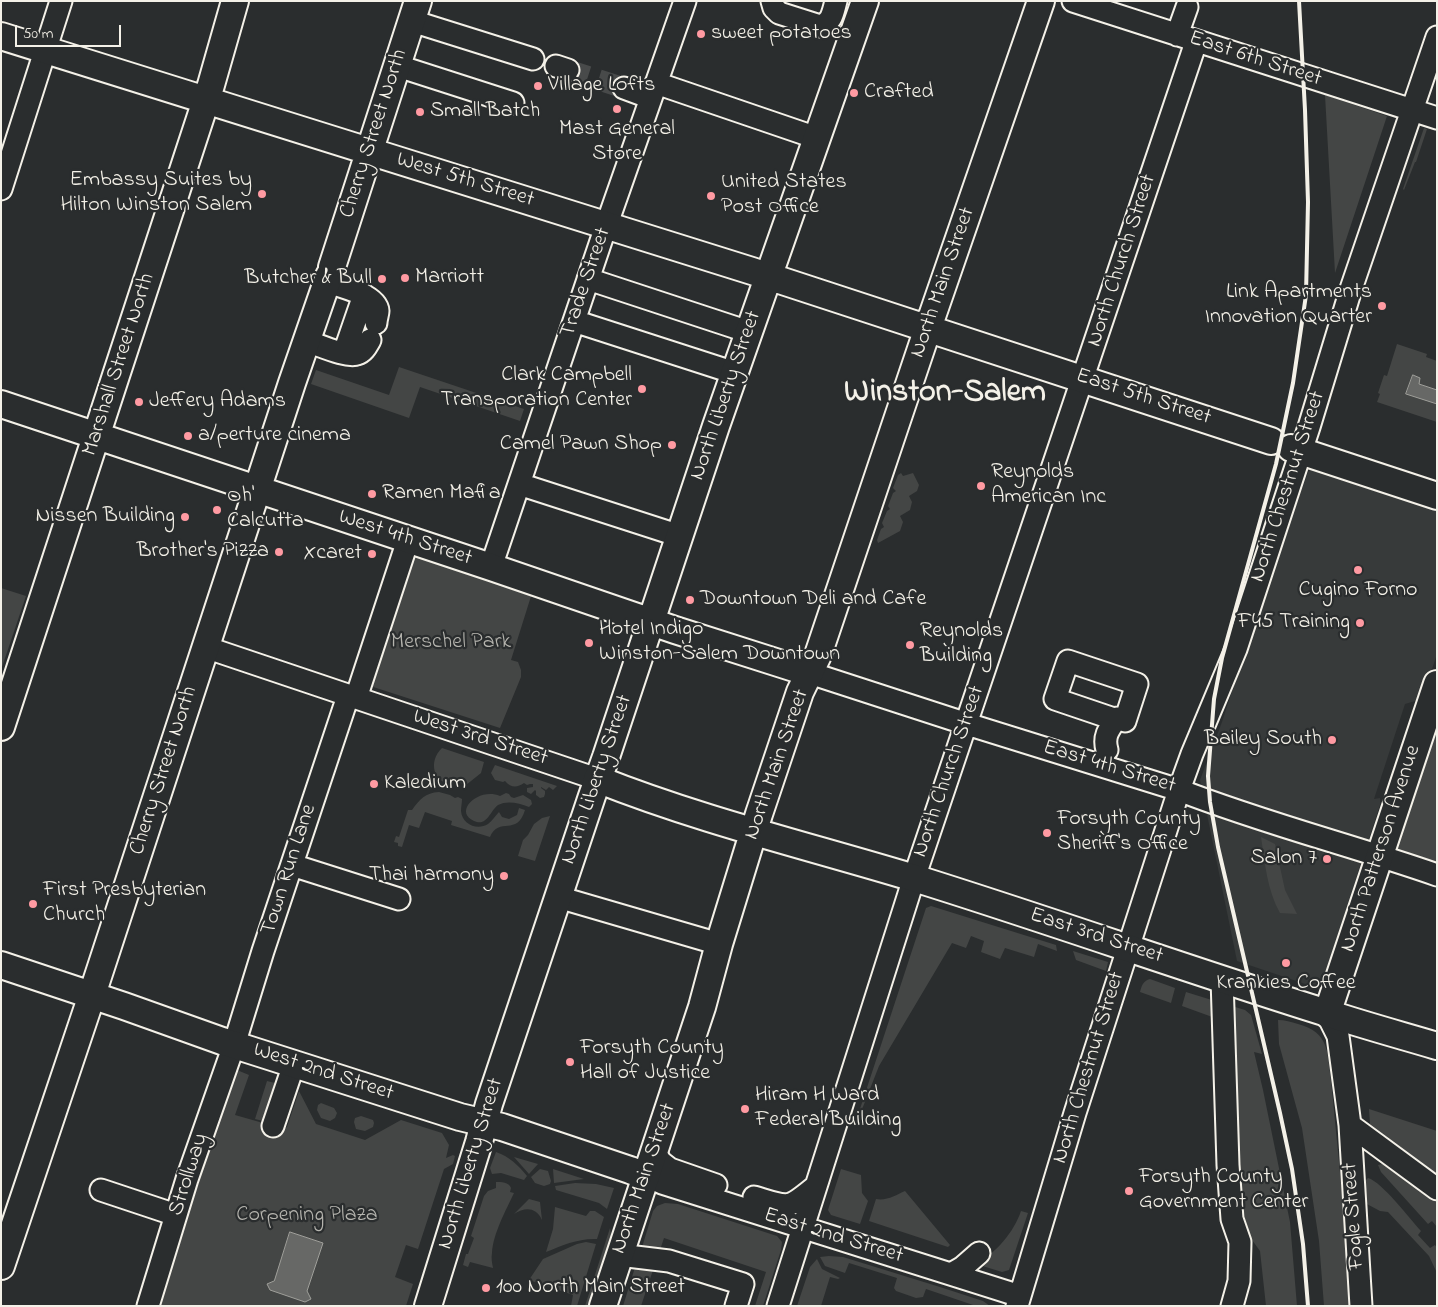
<!DOCTYPE html>
<html>
<head>
<meta charset="utf-8">
<style>
	body { margin:0 }
	#map { position:relative; width:1438px; height:1307px; overflow:hidden; background:#2a2d2e; font-family:"Indie Flower",sans-serif }
	canvas { display:block }
	.frame { position:absolute; inset:0; border:2px solid #f4f1e8; pointer-events:none }
	.scale { position:absolute; left:15px; top:25px; width:106px; height:22px; box-sizing:border-box; border:2px solid #f4f1e8; border-top:0; padding-left:6px; font-size:15px; line-height:18px; white-space:nowrap; color:#f4f1e8; -webkit-text-stroke:4px #2a2d2e; paint-order:stroke }
</style>
</head>
<body>
<div id="map">
<canvas width="1438" height="1307"></canvas>
<div class="frame"></div>
<div class="scale">50 m</div>
</div>
<script>
const ctx = document.querySelector('canvas').getContext('2d');
ctx.lineJoin = 'round';
function fill(path, color) {
  ctx.fillStyle = color;
  ctx.fill(path, 'evenodd');
}
function strokePath(path, color, width, dash) {
  ctx.strokeStyle = color;
  ctx.lineWidth = width;
  ctx.lineCap = dash ? 'butt' : 'round';
  ctx.setLineDash(dash || []);
  ctx.stroke(path);
}
function write(font, color, halo, rows, align = 'center') {
  ctx.font = font + ' "Indie Flower",sans-serif';
  ctx.lineWidth = 4.5;
  ctx.setLineDash([]);
  ctx.textBaseline = 'middle';
  ctx.strokeStyle = halo;
  ctx.fillStyle = color;
  for (const [text, x, y, turn = 0] of rows) {
    ctx.save();
    ctx.translate(x, y);
    ctx.rotate((+turn || 0) * Math.PI / 180);
    ctx.textAlign = isNaN(turn) ? turn : align;
    if (halo) ctx.strokeText(text, 0, 0);
    ctx.fillText(text, 0, 0);
    ctx.restore();
  }
}
const built = new Path2D(`
	M1314,466L1437,506V654L1422,699L1405,704L1374,799L1380,798V805L1320,989L1237,961L1200,780L1222,722L1262,599L1308,472Z`);
const green = new Path2D(`
	M1325,95L1387,116L1335,273Z
	M1424,128L1427,129L1416,162H1415L1404,190L1403,189Z
	M1397,344L1427,354L1426,357L1437,361V422L1377,402L1380,394L1378,393L1384,375L1387,376Z
	M399,367L524,409L520,421L420,387L409,418L311,384L316,370L389,395Z
	M901,473L903,476L913,473L919,485L917,491L909,496L912,502L910,510L900,516L903,522L900,531L878,543L877,540L881,529L884,527L882,523L887,511L890,509L888,506L893,493L896,491L893,488L898,475Z
	M408,552L532,593L511,660L518,662L521,670V677L500,728L364,684L377,652L387,642L388,631Z
	M1,588L26,596L1,670Z
	M1437,684V875L1381,855Z
	M442,748L484,762L481,773L466,785H464L459,782C437,790 425,764 442,748Z
	M495,765L557,786L553,790L549,787L546,790L541,787V788L545,791V794L544,797L540,798L536,795V791L535,790L531,794L527,792V788L533,787V784H530L527,785L524,783C517,788 511,788 505,781L503,782L495,780L491,773Z
	M439,792L450,795L455,798L458,797L462,799C462,803 461,807 461,811C462,824 477,831 488,824C492,821 495,816 499,812L502,817L509,819L517,815L519,808L525,810C517,837 499,816 490,837L451,825L452,821L425,812L419,828L409,825L402,847L398,846V843L394,842L396,836L399,837L408,810H412C420,799 425,793 439,792Z
	M506,793L509,794L511,797L514,798L523,795L531,800L532,804L529,807C519,803 507,800 498,805C490,811 487,827 474,821C453,812 478,787 500,796Z
	M550,816L535,861L518,856L523,840L528,835L534,824L542,818Z
	M1261,837L1275,844L1285,890L1297,914L1280,913C1267,890 1265,863 1261,837Z
	M931,906L1056,945L1057,951L1038,944L1034,957L1005,948L1000,959L981,952L984,941L971,936L966,948L952,943L879,1066L859,1117L858,1115L926,908Z
	M1073,951L1108,962L1106,971L1076,960Z
	M1150,979L1175,988L1171,1003L1140,992C1142,985 1143,981 1150,979Z
	M1186,992L1215,1001V1018L1182,1006Z
	M1232,1006L1245,1010L1251,1015L1262,1054L1254,1052L1263,1090L1290,1222L1297,1306H1266L1260,1251L1247,1233L1239,1210Z
	M1278,1020C1285,1020 1291,1022 1298,1024C1330,1033 1327,1052 1331,1080L1353,1306H1324L1319,1241L1302,1128L1279,1044Z
	M237,1070L249,1075L235,1115L284,1129L287,1127L299,1091L316,1124L365,1140L401,1120L442,1133L449,1145L446,1158L453,1155L455,1156L453,1164L444,1169L418,1249L406,1245L395,1277L413,1284L406,1306H155L178,1237Z
	M267,1081L275,1083L263,1121L255,1119Z
	M321,1103L334,1108L337,1113L335,1118L330,1121L321,1118L317,1110L318,1105Z
	M1369,1109L1437,1131V1174L1370,1124Z
	M361,1116L373,1120L374,1123L373,1127L365,1131L356,1129L354,1122L355,1118Z
	M496,1152C510,1157 518,1165 527,1176L524,1180L501,1173L492,1174L490,1168Z
	M514,1157L538,1164L529,1174Z
	M1382,1164L1389,1166L1437,1203V1227L1432,1221L1428,1224L1381,1172L1378,1165Z
	M540,1169L548,1171L551,1181L550,1184L544,1186L535,1183L531,1177Z
	M553,1169L584,1179L554,1183Z
	M841,1169L861,1175L862,1193L868,1201L860,1224L831,1215L828,1210Z
	M1368,1178C1382,1182 1410,1219 1421,1231L1418,1235L1430,1248L1435,1245L1437,1248V1273L1429,1256L1388,1212L1380,1211L1365,1203L1364,1182Z
	M496,1182C501,1182 509,1182 511,1188L510,1192L514,1193C506,1210 493,1234 492,1253C491,1258 492,1263 493,1268L470,1262L468,1267L463,1265L466,1254H468L474,1238L471,1236L484,1196L488,1191L496,1188Z
	M575,1183L596,1184L614,1188L607,1209L599,1203L556,1190L555,1186Z
	M905,1191L950,1245L948,1247L869,1221L876,1199C887,1201 896,1195 905,1191Z
	M529,1199L540,1202L542,1220C536,1207 525,1207 514,1214Z
	M665,1203L678,1204L777,1236L782,1242L781,1250L763,1306H755L766,1272L664,1238L659,1253L640,1254L653,1211L657,1206Z
	M555,1207L586,1216L590,1211H595L604,1217L597,1239C579,1238 563,1245 546,1252L553,1229Z
	M1021,1211L1028,1213L1009,1270L1002,1272L976,1264C996,1253 1014,1232 1021,1211Z
	M610,1228L611,1235L610,1241L590,1306H585Z
	M586,1242L596,1244L577,1306H571L573,1295L529,1280L543,1259L577,1244Z
	M829,1256L843,1257L940,1287L983,1301L990,1306H976L926,1289L923,1297L916,1298L896,1291L894,1288L897,1278L849,1263L845,1273L825,1266L820,1257Z
	M817,1259L822,1269L840,1278L838,1279L830,1277L821,1306H797L810,1267Z
	M637,1261L655,1264L641,1306H623Z`);
const water = new Path2D(`
	M1413,375L1420,378L1419,384L1437,390V404L1406,394Z
	M290,1232L323,1243L307,1291L311,1299L305,1302L270,1290L267,1284L274,1281Z`);
const minorTunnel = new Path2D(`
	M568,70L624,88`);
const minor = new Path2D(`
	M772,1L774,8L779,13L820,26C832,23 833,12 836,1
	M1073,1L1437,118
	M412,21L533,59
	M1177,35L1187,7
	M398,66L513,103
	M556,66L568,70
	M656,83L817,138
	M624,88L651,98
	M1,189L61,1
	M588,279L749,332
	M327,282C340,286 377,295 378,311C378,314 376,319 376,323
	M574,321L735,373
	M306,341C317,344 347,358 357,354C364,352 367,345 370,340
	M344,353L364,295
	M519,484L680,536
	M491,567L602,238L685,1
	M205,647L597,779
	M810,673L967,724L1179,790C1263,823 1351,845 1437,875
	M356,698L408,540
	M1107,750C1103,736 1109,729 1117,718L1125,721L1137,684L1068,661L1055,699L1117,720
	M292,865L399,899
	M558,897L719,944
	M1222,979L1228,1165L1232,1219L1240,1242L1239,1281L1232,1306
	M1327,1014L1338,1036L1350,1125L1361,1306
	M1350,1125L1437,1189
	M273,1126L294,1064
	M654,1152L661,1162L670,1169L716,1185
	M646,1176L662,1183L1020,1296
	M101,1190L176,1215
	M754,1197C790,1208 787,1210 816,1186
	M619,1255L669,1261L743,1284L736,1306
	M951,1274L963,1267L979,1253
	M148,1306L187,1179L234,1045L263,951L348,696
	M778,1306L914,878L1196,42
	M1017,1306L1075,1113L1179,790L1192,754L1236,649L1309,427L1351,289L1437,37`);
const major = new Path2D(`
	M1,36L752,271L1271,441
	M332,267L418,1
	M1,404L491,567L675,630L810,673
	M1291,448L1437,496
	M1,727L211,85L235,1
	M597,779C700,820 808,846 914,878C1052,921 1189,970 1327,1013C1363,1025 1400,1035 1437,1046
	M1,965L124,1006L222,1041L460,1117L502,1127L630,1170L646,1176
	M1327,1014L1437,684
	M1,1266L88,1007L292,383L329,276
	M428,1306L479,1142L489,1104L592,796L606,757L716,426L865,1
	M603,1306L702,1007L719,944L759,814L800,692L818,655L928,328L1041,1`);
const rail = new Path2D(`
	M1299,1L1305,110L1308,202L1306,295L1293,383L1276,464L1222,658L1214,699L1208,776L1210,802L1218,847L1280,1113L1292,1169L1303,1244L1308,1306`);
const markers = [
	[701,34,5,"#ff9aa2"],
	[538,86,5,"#ff9aa2"],
	[854,93,5,"#ff9aa2"],
	[617,109,5,"#ff9aa2"],
	[420,112,5,"#ff9aa2"],
	[262,194,5,"#ff9aa2"],
	[711,196,5,"#ff9aa2"],
	[405,278,5,"#ff9aa2"],
	[382,279,5,"#ff9aa2"],
	[1382,306,5,"#ff9aa2"],
	[642,389,5,"#ff9aa2"],
	[139,402,5,"#ff9aa2"],
	[188,436,5,"#ff9aa2"],
	[672,445,5,"#ff9aa2"],
	[981,486,5,"#ff9aa2"],
	[372,494,5,"#ff9aa2"],
	[217,510,5,"#ff9aa2"],
	[185,517,5,"#ff9aa2"],
	[279,552,5,"#ff9aa2"],
	[372,554,5,"#ff9aa2"],
	[1358,570,5,"#ff9aa2"],
	[690,600,5,"#ff9aa2"],
	[1360,623,5,"#ff9aa2"],
	[589,643,5,"#ff9aa2"],
	[910,645,5,"#ff9aa2"],
	[1332,740,5,"#ff9aa2"],
	[374,784,5,"#ff9aa2"],
	[1047,833,5,"#ff9aa2"],
	[1327,859,5,"#ff9aa2"],
	[504,876,5,"#ff9aa2"],
	[33,904,5,"#ff9aa2"],
	[1286,963,5,"#ff9aa2"],
	[570,1062,5,"#ff9aa2"],
	[745,1109,5,"#ff9aa2"],
	[1129,1191,5,"#ff9aa2"],
	[486,1288,5,"#ff9aa2"]
];
const poiNames = [
	["sweet potatoes",711,34],
	["Village Lofts",548,86],
	["Crafted",864,93],
	["Small Batch",430,112],
	["Mast General",617,130,"center"],
	["Store",617,155,"center"],
	["Embassy Suites by",252,181,"right"],
	["Hilton Winston Salem",252,206,"right"],
	["United States",721,183],
	["Post Office",721,208],
	["Marriott",415,278],
	["Butcher & Bull",372,279,"right"],
	["Link Apartments",1372,293,"right"],
	["Innovation Quarter",1372,318,"right"],
	["Clark Campbell",632,376,"right"],
	["Transporation Center",632,401,"right"],
	["Jeffery Adams",149,402],
	["a/perture cinema",198,436],
	["Camel Pawn Shop",662,445,"right"],
	["Reynolds",991,473],
	["American Inc",991,498],
	["Ramen Mafia",382,494],
	["Oh'",227,497],
	["Calcutta",227,522],
	["Nissen Building",175,517,"right"],
	["Brother's Pizza",269,552,"right"],
	["Xcaret",362,554,"right"],
	["Cugino Forno",1358,591,"center"],
	["Downtown Deli and Cafe",700,600],
	["F45 Training",1350,623,"right"],
	["Hotel Indigo",599,630],
	["Winston-Salem Downtown",599,655],
	["Reynolds",920,632],
	["Building",920,657],
	["Bailey South",1322,740,"right"],
	["Kaledium",384,784],
	["Forsyth County",1057,820],
	["Sheriff's Office",1057,845],
	["Salon 7",1317,859,"right"],
	["Thai harmony",494,876,"right"],
	["First Presbyterian",43,891],
	["Church",43,916],
	["Krankies Coffee",1286,984,"center"],
	["Forsyth County",580,1049],
	["Hall of Justice",580,1074],
	["Hiram H Ward",755,1096],
	["Federal Building",755,1121],
	["Forsyth County",1139,1178],
	["Government Center",1139,1203],
	["100 North Main Street",496,1288]
];
const streetNames = [
	["East 6th Street",1255,60,18],
	["Cherry Street North",375,134,-72],
	["West 5th Street",465,181,17],
	["North Church Street",1123,261,-72],
	["Trade Street",587,283,-71],
	["North Main Street",944,283,-71],
	["Marshall Street North",120,365,-72],
	["North Liberty Street",727,396,-71],
	["East 5th Street",1143,398,18],
	["North Chestnut Street",1289,487,-72],
	["West 4th Street",405,539,18],
	["West 3rd Street",480,739,18],
	["North Main Street",778,765,-71],
	["East 4th Street",1109,768,17],
	["Cherry Street North",165,771,-72],
	["North Church Street",950,772,-71],
	["North Liberty Street",598,780,-71],
	["North Patterson Avenue",1382,849,-72],
	["Town Run Lane",290,870,-72],
	["East 3rd Street",1096,937,18],
	["North Chestnut Street",1090,1068,-73],
	["West 2nd Street",323,1073,18],
	["North Liberty Street",472,1164,-73],
	["Strollway",190,1175,-72],
	["North Main Street",645,1179,-71],
	["Fogle Street",1355,1216,-94],
	["East 2nd Street",833,1237,17]
];
const parkNames = [
	["Merschel Park",451,643],
	["Corpening Plaza",307,1216]
];
const townNames = [
	["Winston-Salem",945,395]
];
fill(built, '#373a3a');
fill(green, '#444645');
fill(water, '#676866');
strokePath(water, '#9f9f9a', 1);
strokePath(minorTunnel, '#484a4a', 21, [21, 11]);
strokePath(minor, '#f4f1e8', 25);
strokePath(major, '#f4f1e8', 30);
strokePath(minor, '#2a2d2e', 21);
strokePath(major, '#2a2d2e', 26);
strokePath(rail, '#f4f1e8', 4);
for (const [x, y, r, color] of markers) {
  const dot = new Path2D();
  dot.arc(x, y, r, 0, 2 * Math.PI);
  ctx.fillStyle = color;
  ctx.fill(dot);
  strokePath(dot, '#2a2d2e', 2);
}
write('22px', '#f4f1e8', '#2a2d2e', poiNames, 'left');
write('22px', '#f4f1e8', '#2a2d2e', streetNames);
write('22px', '#b6b5af', '#2a2d2e', parkNames);
write('bold 32px', '#f4f1e8', '#2a2d2e', townNames);
</script>
</body>
</html>
